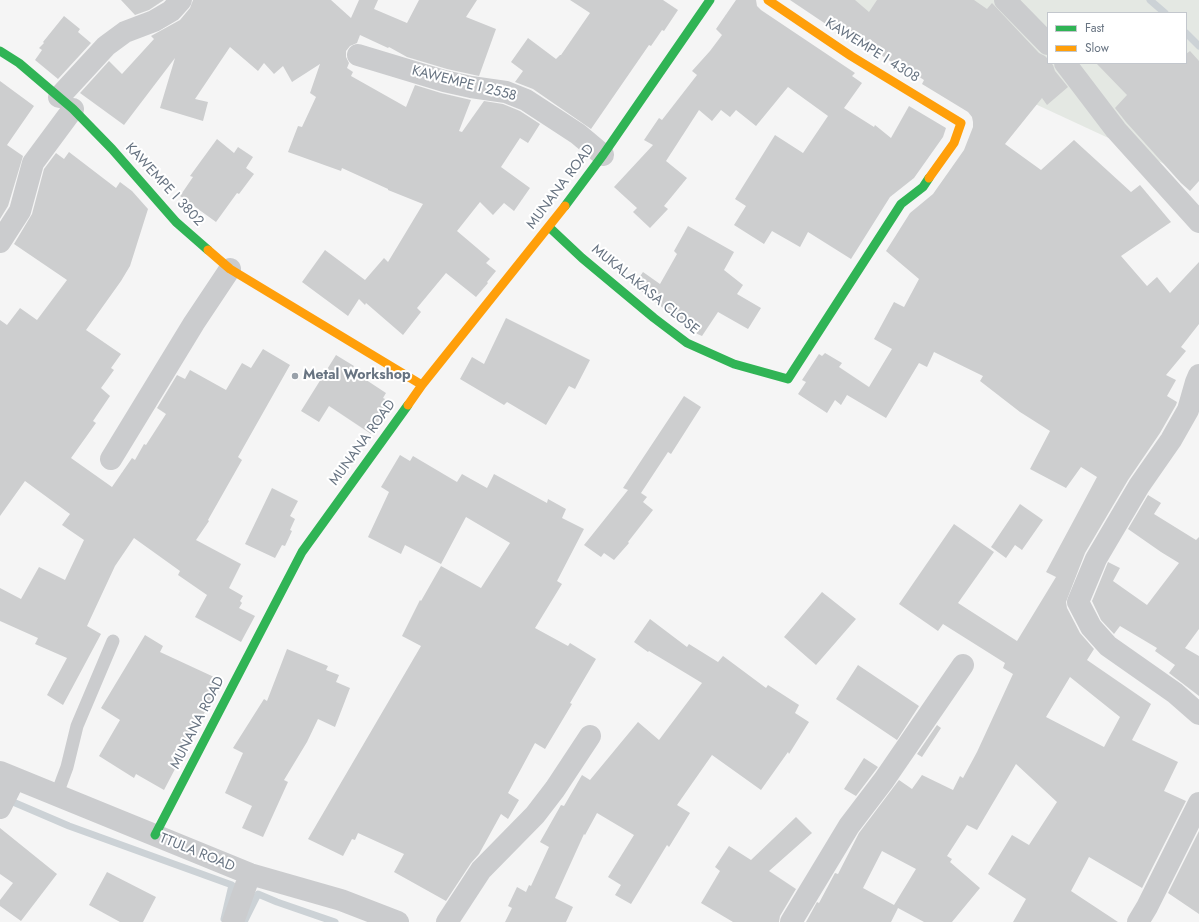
<!DOCTYPE html>
<html>
<head>
<meta charset="utf-8">
<style>
	body { margin:0 }
	#map { position:relative; width:1199px; height:922px; overflow:hidden; background:#f5f5f5; font-family:Jost,sans-serif }
	canvas { display:block }
	.legend { position:absolute; left:1047px; top:12px; width:140px; height:52px; box-sizing:border-box; background:#fff; border:1px solid #c3c7cd; margin:0; padding:5px 7px; list-style:none; font-size:12px; color:#687482 }
	.legend li { display:flex; align-items:center; gap:8px; height:20px }
	.legend b { width:20px; border:1px solid #c3c7cd }
</style>
</head>
<body>
<div id="map">
<canvas width="1199" height="922"></canvas>
<ul class="legend">
<li><b style="height:5px;background:#30b455"></b>Fast</li>
<li><b style="height:5px;background:#ff9f0a"></b>Slow</li>
</ul>
</div>
<script>
const ctx = document.querySelector('canvas').getContext('2d');
ctx.lineJoin = 'round';
function fill(path, color) {
  ctx.fillStyle = color;
  ctx.fill(path, 'evenodd');
}
function strokePath(path, color, width, dash) {
  ctx.strokeStyle = color;
  ctx.lineWidth = width;
  ctx.lineCap = dash ? 'butt' : 'round';
  ctx.setLineDash(dash || []);
  ctx.stroke(path);
}
function write(font, color, halo, rows, align = 'center') {
  ctx.font = font + ' Jost,sans-serif';
  ctx.lineWidth = 4;
  ctx.setLineDash([]);
  ctx.textBaseline = 'middle';
  ctx.strokeStyle = halo;
  ctx.fillStyle = color;
  for (const [text, x, y, turn = 0] of rows) {
    ctx.save();
    ctx.translate(x, y);
    ctx.rotate((+turn || 0) * Math.PI / 180);
    ctx.textAlign = isNaN(turn) ? turn : align;
    if (halo) ctx.strokeText(text, 0, 0);
    ctx.fillText(text, 0, 0);
    ctx.restore();
  }
}
const green = new Path2D(`
	M811,0H1199V180ZM1048,13H1186V63H1048Z`);
const stream = new Path2D(`
	M1150,0L1165,13
	M1186,33L1199,46
	M6,799L69,826L232,885L224,919
	M244,922L258,894L277,902L335,922`);
const building = new Path2D(`
	M121,0H164L149,10L135,15Z
	M193,0H331L351,18L359,0H378L374,9L407,23L419,0H477L466,17L496,29L479,76L447,69L407,57L389,47L388,48L360,35L357,43L350,46L346,51V57L349,63L347,68L353,72L351,76L406,107L415,85L441,93L471,100L459,131L462,132L484,101L503,104L520,111L540,124L528,143L520,138L501,167L530,188L514,211L504,203L493,215L480,202L457,231L490,259L486,263L496,271L487,282L488,283L476,297L446,273L417,308L421,312L403,335L366,303L365,305L359,299L348,316L302,282L325,250L365,280L384,258L388,262L423,204L388,190V189L342,168L341,171L288,152L298,126L302,127L316,97L310,93L320,64L292,82L283,66L274,74L264,63L258,71L230,47L195,99L208,102L203,121L160,108L175,58L124,125L80,93L109,61L122,74L154,39L151,36L180,20L190,8Z
	M570,0H663L678,10L664,31L662,30L651,46L649,45L591,129L533,89L515,82L523,71L511,62L528,38L556,59L560,55H561L590,13Z
	M736,0H756L757,6L761,10L855,73L852,76L862,83L844,108L874,127L875,125L891,138L909,106L946,128L943,137L914,178L890,197L851,259L808,232L800,247L772,231L764,244L734,225L746,206L735,199L775,135L803,153L828,116L788,87L756,126L736,110L730,117L721,110L712,121L699,110L666,161L687,178L664,206L668,209L650,228L633,212L637,208L614,187L653,145L644,140L659,118L662,120L697,75L692,71L710,51L722,35L716,29Z
	M790,0H855L869,12L877,0H974L987,9L992,3L1039,53L1045,56L1048,59V63H1051L1053,65L1055,71L1068,87L1047,105L1042,98L1005,144L1041,170L1074,140L1131,192L1140,185L1171,222L1121,256L1147,286L1157,277L1170,293L1199,262V324L1181,347L1186,351L1166,375L1176,380L1167,396L1177,402L1176,405L1160,433L1128,480L1085,553L1066,602L1067,608L1080,633L1094,649L1087,660L1151,704L1132,740L1178,762L1164,791L1186,801L1142,888L1089,857L1071,891L1118,922H1013L1026,899L988,874L1012,835L1029,845L1057,802L1016,764L977,830L967,825L947,856L952,859L950,862L980,888L952,922H924L898,908L891,922H806L817,902L819,903L835,873L838,874L859,833L899,780L912,789L922,775L953,790L960,776L963,778L977,752L1013,674L1003,668L1005,663L943,624L938,631L899,604L954,524L994,552L958,603L1017,641L1056,577L1046,572L1097,477L1081,467L1066,488L1030,469L1050,431L1020,412L980,381L983,376L934,352L927,367L919,363L886,418L847,395L841,405L835,400L827,413L798,394L806,382L802,380L819,354L822,356L825,353L842,363L839,367L869,387L892,349L874,339L894,302L904,307L919,279L886,251L910,213L933,194L964,150L973,127V122L972,117L968,112L922,84L924,80L895,61L893,63L872,49L869,53ZM1070,677L1120,717L1104,747L1046,717ZM882,851L916,869L894,905L863,888Z
	M64,16L80,29L78,32L91,43L58,79L35,60L42,50L39,48L44,43L43,42Z
	M1190,51L1199,61V181L1190,191L1181,183L1126,122L1115,108L1127,95L1096,63H1186V54Z
	M0,81L34,106L7,145L23,156L8,206L0,219Z
	M217,139L234,153L238,147L253,157L246,168L254,174L239,194L237,193L216,222L180,196L193,177L190,176Z
	M69,152L116,188L120,182L132,191L148,209L130,266L121,281L86,330L121,354L111,368L114,370L101,388L110,396L93,421L96,423L71,458L112,487L132,458L135,460L144,444L146,445L166,414L157,408L177,375L185,379L190,370L226,390L242,363L251,368L263,349L290,365L238,457L242,460L208,520L209,521L196,540L241,564L229,588L243,596L240,601L242,603L239,608L255,616L241,642L195,617L207,595L178,575L180,571L134,538L115,566L87,626L101,634L63,705L47,695L67,658L35,644L38,638L0,621V588L21,599L39,567L65,580L84,540L62,525L70,514L25,481L0,516V320L7,325L20,308L37,320L67,280L14,244L32,214L44,169L56,153L64,159Z
	M688,226L734,252L724,270L743,285L737,294L761,308L748,329L718,312L702,336L693,332L634,285L643,272L660,284L677,254L674,251Z
	M506,318L590,360L575,389L569,386L546,425L507,402L504,405L460,379L472,357L484,364Z
	M336,355L354,366L351,370L386,393L383,398L391,402L371,434L329,406L319,422L301,411Z
	M684,396L701,407L671,454L668,452L641,493L647,497L643,502L653,510L628,542L629,543L614,560L604,553L601,557L584,545L628,490L623,488Z
	M400,455L410,461L413,456L457,482L462,474L487,488L494,474L547,503L548,499L566,509L562,518L584,529L557,581L562,584L535,628L568,646L570,643L596,659L570,703L572,704L545,749L535,743L508,793L519,800L508,819L501,814L479,854L471,863L446,901L394,872L404,854L358,833L355,840L352,839L343,856L308,839L421,646L402,636L420,600L421,601L441,566L481,588L510,543L466,517L441,564L405,545L401,554L368,537L389,492L381,487Z
	M272,488L298,501L290,516L295,519L290,530L292,531L285,546L282,545L275,558L245,544Z
	M1148,495L1161,503L1154,514L1196,540L1199,537V629L1185,648L1199,656V696L1169,673L1175,665L1155,651L1157,648L1120,626L1114,634L1101,620L1092,601L1108,562L1120,568L1113,581L1147,605L1179,563L1161,552L1128,529Z
	M1020,504L1043,520L1022,550L1015,545L1006,558L991,547Z
	M822,592L856,619L816,665L784,637Z
	M650,619L687,647L689,644L718,662L723,656L766,688L768,685L799,705L795,713L809,722L789,754L788,752L761,790L712,755L677,805L690,813L669,847L667,845L631,904L615,895L621,885L608,877L634,835L597,813L585,835L584,834L555,898L573,907L566,922H505L512,908L508,906L517,887L526,892L529,885L531,886L549,847L540,842L561,805L564,806L582,775L590,780L638,722L659,740L702,683L649,651L648,652L634,642Z
	M145,635L163,646L160,652L214,677L212,682L219,685L164,790L136,774L134,778L99,756L120,720L101,708Z
	M287,649L328,666L326,670L339,675L336,682L350,688L335,727L318,719L307,742L284,780L288,782L263,837L242,828L252,806L225,793L243,753L233,748L264,699L267,701Z
	M858,665L919,706L897,740L836,699Z
	M937,725L941,728L922,757L917,754Z
	M864,758L878,767L856,796L844,789Z
	M796,817L812,833L769,871L796,889L780,916L779,922H733L701,903L720,871L715,867L729,846L751,860Z
	M0,828L57,874L21,921L0,906V900L13,883L0,874Z
	M1199,831V914L1168,893Z
	M107,872L156,897L143,922H120L89,905Z`);
const lane = new Path2D(`
	M57,794L67,767L77,726L113,641`);
const street = new Path2D(`
	M1005,0L1048,44
	M358,55L444,81L471,87L506,92L526,100L578,134L603,155
	M1065,63L1116,130L1199,222
	M59,97L106,46L125,32L154,21L171,11L181,0
	M0,242L20,211L33,163L73,109
	M1199,375L1196,382L1188,410L1171,440L1139,486L1096,559L1078,602L1091,627L1108,646L1175,693L1199,714
	M111,459L194,323L230,269
	M0,772L250,874L341,900L398,922
	M0,808L15,778
	M233,922L250,874
	M447,922L481,870L535,815L555,789L590,736
	M791,922L849,826L884,780L963,665
	M1138,922L1147,907L1199,803`);
const fast = new Path2D(`
	M0,51L19,63L73,109L112,149L176,222L208,250
	M565,206L603,155L710,0
	M549,227L582,258L654,318L687,343L734,364L788,379L901,204L923,187L929,178
	M155,835L302,552L408,405`);
const slow = new Path2D(`
	M768,0L851,56L961,123L954,143L929,178
	M208,250L230,269L422,385
	M408,405L422,385L565,206`);
const markers = [
	[295,376,4,"#99a1aa"]
];
const streetNames = [
	["KAWEMPE I 4308",872,51,32],
	["KAWEMPE I 2558",464,84,14],
	["KAWEMPE I 3802",164,185,47],
	["MUNANA ROAD",561,187,-53],
	["MUKALAKASA CLOSE",645,290,39],
	["MUNANA ROAD",363,443,-54],
	["MUNANA ROAD",198,723,-63],
	["TTULA ROAD",197,853,22]
];
const poiNames = [
	["Metal Workshop",303,376]
];
fill(green, '#e4e8e3');
strokePath(stream, '#ccd2d6', 7);
fill(building, '#cdcecf');
strokePath(lane, '#cbccce', 13);
strokePath(street, '#cbccce', 22);
strokePath(fast, '#30b455', 9);
strokePath(slow, '#ff9f0a', 9);
for (const [x, y, r, color] of markers) {
  const dot = new Path2D();
  dot.arc(x, y, r, 0, 2 * Math.PI);
  ctx.fillStyle = color;
  ctx.fill(dot);
  strokePath(dot, '#fff', 1.5);
}
write('14px', '#687482', '#fff', streetNames);
write('bold 14px', '#687482', '#fff', poiNames, 'left');
</script>
</body>
</html>
